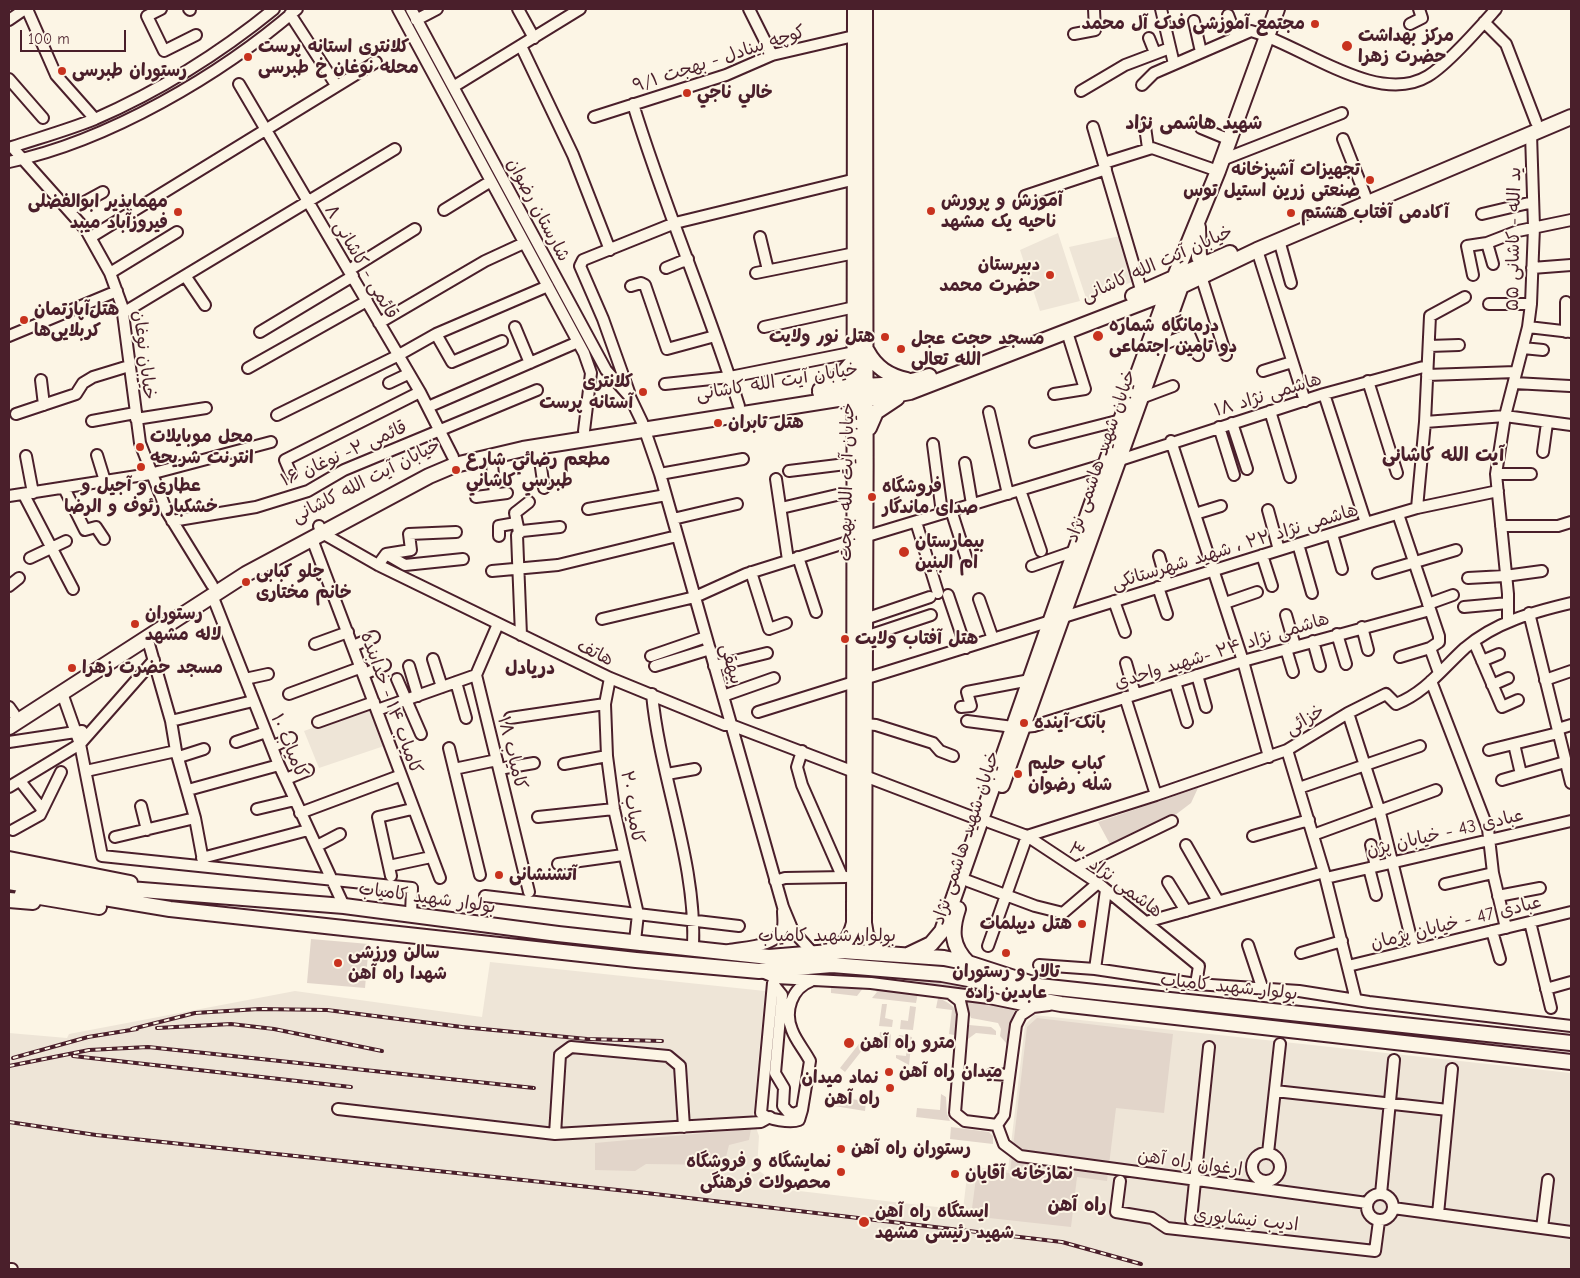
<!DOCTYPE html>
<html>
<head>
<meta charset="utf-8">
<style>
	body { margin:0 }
	#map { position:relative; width:1580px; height:1278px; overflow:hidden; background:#fcf5e5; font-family:"Comic Neue",sans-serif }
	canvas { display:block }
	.frame { position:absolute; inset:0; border:10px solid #4a1f2b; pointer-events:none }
	.scale { position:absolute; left:20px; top:30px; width:106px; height:22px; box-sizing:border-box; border:2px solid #4a1f2b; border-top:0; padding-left:6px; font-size:15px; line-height:18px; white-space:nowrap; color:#4a1f2b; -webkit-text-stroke:4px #fcf5e5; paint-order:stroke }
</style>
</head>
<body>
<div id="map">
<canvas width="1580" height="1278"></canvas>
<div class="frame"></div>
<div class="scale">100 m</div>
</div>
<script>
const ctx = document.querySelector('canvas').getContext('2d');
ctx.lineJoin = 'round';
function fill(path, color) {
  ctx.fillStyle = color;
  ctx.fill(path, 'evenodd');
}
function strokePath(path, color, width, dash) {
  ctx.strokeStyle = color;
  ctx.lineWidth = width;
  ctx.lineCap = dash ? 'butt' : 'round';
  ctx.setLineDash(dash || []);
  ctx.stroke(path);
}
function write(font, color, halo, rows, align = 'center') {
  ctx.font = font + ' "Comic Neue","Playpen Sans Arabic",sans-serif';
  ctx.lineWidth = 4;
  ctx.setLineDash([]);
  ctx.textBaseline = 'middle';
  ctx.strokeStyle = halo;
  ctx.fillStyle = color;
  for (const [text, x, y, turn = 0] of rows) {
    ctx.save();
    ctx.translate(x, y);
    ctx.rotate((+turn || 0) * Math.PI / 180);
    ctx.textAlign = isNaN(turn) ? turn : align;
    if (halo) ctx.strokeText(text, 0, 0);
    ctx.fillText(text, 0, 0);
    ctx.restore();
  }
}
const built = new Path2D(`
	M1058,233L1080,301L1040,311L1020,250Z
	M1120,236L1134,281L1087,301L1069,247Z
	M373,706L387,745L319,768L304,731Z
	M490,962L765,991L753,1119L759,1136L757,1169L782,1189L963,1210L968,1167L1008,1170L1025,1025L1034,1015L1571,1073V1269H9V1033L67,1038L69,1034L295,991L482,1017Z`);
const green = new Path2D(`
	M1198,788L1191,803L1170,819L1111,846L1098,822Z
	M311,939L369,944L365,988L307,983Z
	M807,971C885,972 963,980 1037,1003L780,975Z
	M831,984L864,987L857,996L831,993Z
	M872,988L918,993L916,1003L872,998L877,992Z
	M938,998C956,1005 960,1012 958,1031L954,1035L949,1034L952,1010L936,1008Z
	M966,1000L1012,1006L1015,1009L1009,1027L1007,1044L1000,1036L1001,1029L998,1023L971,1018L965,1003Z
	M882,1004H887L885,1018L893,1020L892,1027L879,1026Z
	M910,1006L916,1007L913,1030L900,1029L901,1020L908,1021Z
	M1037,1018L1173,1034L1164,1113L1116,1108L1107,1181L1077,1177L1071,1227L971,1216L977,1170L1010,1173L1027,1027Z
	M969,1025L991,1027L996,1031V1035L976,1033L968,1039Z
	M880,1032L891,1034L890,1048L878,1050Z
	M899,1035L912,1037L909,1065L896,1058V1055L906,1056L908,1041L898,1040Z
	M862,1040L867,1044L845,1072L840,1068Z
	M941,1094L946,1097L947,1114L950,1121L916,1117L917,1108L940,1110Z
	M835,1097L866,1101L865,1111L834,1106Z
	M951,1127L989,1132L993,1136V1144L950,1139Z
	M751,1129L749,1140L729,1145L724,1165L646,1164L635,1171L595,1170V1143Z`);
const minor = new Path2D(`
	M27,9L56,75L95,119
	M161,9L147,16L164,51L196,35
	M189,9L190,10
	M398,9L584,353L591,373L584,431
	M411,9L606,370L630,397L642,422L660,474L783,907L793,931L812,952
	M518,9L534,38
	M749,9L772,55
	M1161,9L1174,64
	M290,14L336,85
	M1228,15L1236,36
	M9,20L25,9
	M416,20L437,9
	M1194,21L1201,52
	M1484,22L1506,44L1536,122
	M1410,24L1422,18L1419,9
	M1074,34L1095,30L1094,9
	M1149,38L1155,53
	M521,46L573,155L610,250
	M9,79L43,118
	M239,84L420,392L453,457
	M1142,85L1154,73L1251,31C1300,44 1377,107 1428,76C1448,64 1480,27 1496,9
	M453,87L580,9
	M1081,91L1125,65L1170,48
	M633,104C664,206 707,304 739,406
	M594,117L726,75L772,55L854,36
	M1093,127L1142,293
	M1145,127L1148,148
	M1201,128L1230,140
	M1343,139L1365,195
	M1222,160L1342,113
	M9,162C108,141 221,75 297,9
	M1104,163L1152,148L1218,171
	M1025,196L1106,169
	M70,210L103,192
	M444,210L491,181
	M1482,214L1533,202
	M91,237L376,62
	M760,237L768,270
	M1279,240L1291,283
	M1487,243L1493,264
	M1257,250L1305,401
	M666,268L688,259
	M1532,268L1571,265
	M349,270L415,229
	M110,273L177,232
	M756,273L855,253
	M1473,275L1467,246L1487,243L1518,231L1571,220
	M1201,276L1226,355
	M186,277L205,305
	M631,286L641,283L645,285L667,349L715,336
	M1566,302V332
	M1489,304H1531
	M123,313L395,149
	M379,323L485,261L524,243
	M515,327L530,363
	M764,327L855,307
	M1528,327L1571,332
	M260,332L353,276
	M436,334L452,362L502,341
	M9,336L117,291
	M1159,346L1189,334L1198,355
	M1429,346L1459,345
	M1523,348L1543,350
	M248,368L367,301
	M1263,371L1292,362
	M1427,375L1516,372
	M41,380L44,405
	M1368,381L1397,473
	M389,383L408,374
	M1514,383L1570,386
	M665,384L730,377L855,352
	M629,392L603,319L580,266L583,260L675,223L856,179
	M1054,394L1085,389L1067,332
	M1324,394L1366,523
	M1141,398L1173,386
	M428,407L578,342
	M1270,411L1290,477
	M989,412L1008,494
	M16,414L76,394L83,383L93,377L129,366
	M277,415L397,356L436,334L548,286
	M136,419L206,408
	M92,421L135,413
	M1425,422L1505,416L1571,425
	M1232,423L1247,469
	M1219,427L1234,475
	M1171,441L1243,661L1269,757
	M1035,442L1121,420
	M933,444L942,513
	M538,447L544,488
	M1543,452L1547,423
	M97,455L105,481
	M491,455L495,494
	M26,456L33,493
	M1120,460L1324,394L1427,366
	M965,463L972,504
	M789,471L854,463
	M291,474L285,460L420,392
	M660,474L743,459
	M1496,474H1531
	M776,479L788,560
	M64,488L85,530L96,527L104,539
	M1020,490L1041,551
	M24,495L73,589
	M9,496L150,474L271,442
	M476,497L507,493
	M781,508L854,491
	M1417,508L1425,422L1430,316L1465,297
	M588,509L666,495
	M951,510L967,560
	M1268,510L1279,550
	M1195,514L1221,506
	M1398,514L1439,636V642L1430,648L1439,673
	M673,519L737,504
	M172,521L256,507L308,491L344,470L537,390
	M916,522L938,593
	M319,526L322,533L378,565L610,678L725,725H731L980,820
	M1501,526H1558L1571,522
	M519,532L515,513L529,502
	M1332,534L1342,569
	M499,536V526L516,523
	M864,537L1106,464
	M312,539L440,878
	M1298,544L1312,593
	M386,554L405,565L463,559
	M1262,555L1272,586
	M1159,556L1167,584
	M798,557L816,612
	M30,558L66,541
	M378,565L386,554L411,550L409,534L456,532
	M1032,566L1075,551
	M492,571L558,565L677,536
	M751,572L769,629L786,623
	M1378,573L1456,550
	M1468,578L1505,576L1542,571
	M212,585L167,512L140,443L122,306L110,273L86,230L12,147C39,138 68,130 95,119C159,91 220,53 274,9
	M9,586L19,578
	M1158,587L1167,614
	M212,595L279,765L344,906
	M948,595L966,648
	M979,599L993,639
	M1114,601L1125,632
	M1225,603L1257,592
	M1428,604L1453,595
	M1464,607L1508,603
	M1529,613L1571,783
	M1286,615L1295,646
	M602,619L695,597L746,574L854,540
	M865,619L930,597
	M1508,622V594L1496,474L1505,416L1528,327L1531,304L1534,227L1531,134
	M498,624L476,675L529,892
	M1362,627L1368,650
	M1337,634L1346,664
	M521,635L517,535L522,531L560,527
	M147,637L171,721L176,751L195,818L204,866
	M865,637L931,615
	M1313,641L1320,666
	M1474,642L1502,707L1518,700
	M315,644L348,632
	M353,646L374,637
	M1286,649L1293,672
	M651,656L706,637
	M1400,657L1430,648
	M433,659L442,687
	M1482,661L1499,654
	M1126,663L1135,694
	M409,666L418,696
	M655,666L710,649
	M714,666L767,653
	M364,674L385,665
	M1197,675L1206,707
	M610,678L605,704L607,756L614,809L638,914L635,941
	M245,679L268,674
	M397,679L421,734
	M864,679L1366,523L1417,508L1498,491
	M1545,680L1571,671
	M1431,681L1488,829L1493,873L1506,928
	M456,682L466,718
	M1175,682L1187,722
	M1492,685L1508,678
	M62,693L80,744L102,856L412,888L411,915
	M289,694L362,667
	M652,694C660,779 697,862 693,948
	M723,696L774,678
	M1125,697L1156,795
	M9,707L14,714
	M961,707L971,706L967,692L1030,680
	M377,710L476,675
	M758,712L854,682
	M1348,713L1379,809L1414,950
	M510,718L605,704
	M171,721L253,701
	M967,721L1013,727
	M318,722L374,702
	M864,724L876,725L933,743L940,751L953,756
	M1024,727L1034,726L1243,661L1430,610
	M1558,729L1571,725
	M9,742L82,731
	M236,742L266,732
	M1514,744L1521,774
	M272,747L291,738
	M449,748L480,875
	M1287,750L1324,872L1356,1000
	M1489,750L1558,733
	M802,751L797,767L802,785L842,876
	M179,757L204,749
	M564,764L607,756
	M454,769L497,760
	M499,769L534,763
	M86,771L176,751
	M667,774L695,769
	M286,779L308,770
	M1502,780L1565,762
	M20,781L42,809
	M9,787L80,744L154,660
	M1299,788L1420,746
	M188,790L279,765
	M141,806L147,830
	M257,809L295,800
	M300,813L399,776
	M538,817L614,809
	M989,822L1027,836L1098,883L1199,966L1196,984
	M13,830L40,815L61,772
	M1313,835L1436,790
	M1253,836L1309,820
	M115,837L195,818
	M1186,845L1218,901
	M1371,845L1376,866
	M317,846L340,834
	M202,858L308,830
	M558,864L623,855
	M389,866L431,857
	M1075,868L1172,821
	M1369,868L1376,895
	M391,876L378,817L412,809
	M1326,878L1571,821
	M775,881L785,878L846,877
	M968,881L1035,906L1063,913L1098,883
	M1168,882L1186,911
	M1445,884L1493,873
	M485,896L739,926
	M1498,896L1540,888
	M1146,922L1324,872
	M1530,922L1551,1008
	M1492,931L1500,959
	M1248,945L1262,987
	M988,946L1027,836L1156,795L1287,750L1348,713L1386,694L1396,704C1425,693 1443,668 1465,648C1496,622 1533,612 1571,603
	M729,950C744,947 779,947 783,927C784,922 783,916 783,911
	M1301,953L1342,941
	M1039,965L1095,969L1196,984L1299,991L1369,1002L1571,1026
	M1348,966L1571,912
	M1095,969L1106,890
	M762,972L776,978L871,983L989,998L1033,1007L1049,1005
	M773,983L761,1113C768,1120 791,1123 799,1120L802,1110
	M774,985L782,995L775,1073L784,1088L783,1106L788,1112L794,1114L802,1110L810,1061C805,1051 796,1041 792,1030C784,1011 792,988 811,981
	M1546,989L1571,982
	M951,994L960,1001L963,1014L955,1113L965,1121L997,1125
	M992,1074L1009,1075
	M1275,1091L1448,1110
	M338,1109L555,1134L761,1122L770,1117
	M997,1125L1004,1144L1020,1156L1367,1203
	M997,1125L1004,1115L1016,1025L1021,1015L1033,1007
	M555,1134L560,1055L571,1047L668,1056L680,1066L684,1127
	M1268,1153L1280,1044
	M1252 1167a14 14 0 1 1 28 0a14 14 0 1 1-28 0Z
	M1120,1181L1116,1212L1152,1218L1167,1228L1375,1251L1379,1221
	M1367 1207a13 13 0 1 1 26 0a13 13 0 1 1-26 0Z
	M1381,1194L1394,1060
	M1393,1208L1571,1232
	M1438,1214L1452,1069
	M1191,1220L1209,1047
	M1542,1228L1548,1180
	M9,1269H12`);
const major = new Path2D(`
	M865,9C867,314 865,618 864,923L866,935L878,952
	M1198,227L1199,257L1209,269
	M1133,296L1230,253
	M867,351C876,368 889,376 907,380
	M820,390L844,372L855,359
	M820,392C831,390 843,387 855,386C880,385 905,385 929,376
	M869,428L876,412L897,398
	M9,727L246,574L429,476L455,465L523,449L838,399L878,398L910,392L1169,292L1257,250L1571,117
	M1002,785L1181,286
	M9,859L130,883
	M9,872L104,887L344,906L558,934L769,957L842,951L944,958L968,963L1039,986L1571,1043
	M9,882L170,909L636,960L759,971L832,965L942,974L990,983L1039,1000L1061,1004L1571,1062
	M22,894L99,907
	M9,900L33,902
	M958,909C951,930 951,946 968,963
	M831,951C845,944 850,939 854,923L855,9
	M910,954L931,944L942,931L1121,420L1162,308L1218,171L1277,9`);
const rail = new Path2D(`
	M157,1028L231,1024L274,1029L382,1051
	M132,1029L195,1013L259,1009L327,1010L462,1027L587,1039L662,1041
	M73,1056L351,1087
	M13,1058L88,1037L137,1029
	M9,1066L89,1050L148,1047L534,1088
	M9,1122L96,1135L646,1193L1062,1242L1141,1264`);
const markers = [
	[1315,24,5,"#c8321e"],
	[1347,46,6,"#c8321e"],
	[248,57,5,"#c8321e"],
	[62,71,5,"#c8321e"],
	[687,93,5,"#c8321e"],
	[1370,180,5,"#c8321e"],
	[931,211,5,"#c8321e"],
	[178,212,5,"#c8321e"],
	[1291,213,5,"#c8321e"],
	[1050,275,5,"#c8321e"],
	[24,320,5,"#c8321e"],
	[1098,336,6,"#c8321e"],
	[885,337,5,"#c8321e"],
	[901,349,5,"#c8321e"],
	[643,392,5,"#c8321e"],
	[718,423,5,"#c8321e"],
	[140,447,5,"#c8321e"],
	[141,467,5,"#c8321e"],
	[456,470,5,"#c8321e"],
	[872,497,5,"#c8321e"],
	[904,552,6,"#c8321e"],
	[246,582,5,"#c8321e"],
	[135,624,5,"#c8321e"],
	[845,639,5,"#c8321e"],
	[72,668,5,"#c8321e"],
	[1024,723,5,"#c8321e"],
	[1018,774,5,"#c8321e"],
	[499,875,5,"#c8321e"],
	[1082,924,5,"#c8321e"],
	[1006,953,5,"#c8321e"],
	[338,963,5,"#c8321e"],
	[849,1043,6,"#c8321e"],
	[889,1072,5,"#c8321e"],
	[890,1088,5,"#c8321e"],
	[841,1149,5,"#c8321e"],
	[841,1172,5,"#c8321e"],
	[955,1174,5,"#c8321e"],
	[864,1222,6,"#c8321e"]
];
const poiNames = [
	["مجتمع آموزشی فدک آل محمد",1305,24,"right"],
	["مرکز بهداشت",1358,36],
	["حضرت زهرا",1358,57],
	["کلانتری استانه پرست",258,47],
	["محله نوغان خ طبرسی",258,68],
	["رستوران طبرسی",72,71],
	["خالي ناجي",697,93],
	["تجهیزات آشپزخانه",1360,170,"right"],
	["صنعتی زرین استیل توس",1360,191,"right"],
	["آموزش و پرورش",941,201],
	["ناحیه یک مشهد",941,222],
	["مهماپذیر ابوالفضلی",168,202,"right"],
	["فیروزآباد میبد",168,223,"right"],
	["آکادمی آفتاب هشتم",1301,213],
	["دبیرستان",1040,265,"right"],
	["حضرت محمد",1040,286,"right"],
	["هتل‌آپارتمان",34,310],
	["کربلایی‌ها",34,331],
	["درمانگاه شماره",1109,326],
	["دو تامین اجتماعی",1109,347],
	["هتل نور ولایت",875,337,"right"],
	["مسجد حجت عجل",911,339],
	["الله تعالی",911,360],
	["کلانتری",633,382,"right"],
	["آستانه پرست",633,403,"right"],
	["هتل تابران",728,423],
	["محل موبايلات",150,437],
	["انترنت شريحه",150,458],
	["مطعم رضائي شارع",466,460],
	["طبرسي كاشاني",466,481],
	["عطاری و آجیل و",141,486,"center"],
	["خشکبار رئوف و الرضا",141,507,"center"],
	["فروشگاه",882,487],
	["صدای ماندگار",882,508],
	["بیمارستان",915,542],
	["ام البنین",915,563],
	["چلو کبابی",256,572],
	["خانم مختاری",256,593],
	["رستوران",145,614],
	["لاله مشهد",145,635],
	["هتل آفتاب ولایت",855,639],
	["مسجد حضرت زهرا",82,668],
	["بانک آینده",1034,723],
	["کباب حلیم",1028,764],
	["شله رضوان",1028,785],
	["آتشنشانی",509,875],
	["هتل دیپلمات",1072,924,"right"],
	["سالن ورزشی",348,953],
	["شهدا راه آهن",348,974],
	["تالار و رستوران",1006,972,"center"],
	["عابدین زاده",1006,993,"center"],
	["مترو راه آهن",860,1043],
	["میدان راه آهن",899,1072],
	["نماد میدان",880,1078,"right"],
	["راه آهن",880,1099,"right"],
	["رستوران راه آهن",851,1149],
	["نمایشگاه و فروشگاه",831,1162,"right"],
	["محصولات فرهنگی",831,1183,"right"],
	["نمازخانه آقایان",965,1174],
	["ایستگاه راه آهن",875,1212],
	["شهید رئیسی مشهد",875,1233]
];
const streetNames = [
	["کوچه بینادل - بهجت ۹/۱",719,59,-18],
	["شارستان رضوان",538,210,62],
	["ید الله - کاشانی ۵۵",1514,239,-89],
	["قائمی - کاشانی ۸",361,262,60],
	["خیابان آیت الله کاشانی",1157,264,-24],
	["خیابان نوغان",144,355,83],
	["خیابان آیت الله کاشانی",777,382,-9],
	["هاشمی نژاد ۱۸",1268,395,-17],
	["قائمی ۲- نوغان ۱۶",344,454,-24],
	["خیابان شهید هاشمی نژاد",1101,456,-71],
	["خیابان آیت الله کاشانی",366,481,-27],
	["خیابان آیت الله بهجت",847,482,-89],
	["هاشمی نژاد ۲۲ ، شهید شهرستانکی",1235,547,-17],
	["هاشمی نژاد ۲۴ -شهید واحدی",1222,651,-17],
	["هاتف",595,653,26],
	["بیهقی",731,664,74],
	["کامیاب ۱۴ - خدابنده",391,703,70],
	["خزائی",1305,720,-31],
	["کامیاب ۱۰",289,746,67],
	["کامیاب ۱۸",512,753,76],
	["کامیاب ۲۰",632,807,81],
	["عبادی 43 - خیابان پژن",1445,833,-13],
	["خیابان شهید هاشمی نژاد",966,838,-72],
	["هاشمی نژاد ۳۰",1115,880,37],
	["بولوار شهید کامیاب",427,898,8],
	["عبادی 47 - خیابان پژمان",1456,923,-14],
	["بولوار شهید کامیاب",827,936],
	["بولوار شهید کامیاب",1229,987,6],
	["ارغوان راه آهن",1190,1163,8],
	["ادیب نیشابوری",1246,1220,6]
];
const neighbourhoodNames = [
	["شهید هاشمی نژاد",1194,124],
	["آیت الله کاشانی",1443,456],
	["دریادل",530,669],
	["راه آهن",1077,1206]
];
fill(built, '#eee5d7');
fill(green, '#e2d5ca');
strokePath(minor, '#4a1f2b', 14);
strokePath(major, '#4a1f2b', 18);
strokePath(minor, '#fcf5e5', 10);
strokePath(major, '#fcf5e5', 14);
strokePath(rail, '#4a1f2b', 4);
strokePath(rail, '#fcf5e5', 2, [5.5]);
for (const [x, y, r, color] of markers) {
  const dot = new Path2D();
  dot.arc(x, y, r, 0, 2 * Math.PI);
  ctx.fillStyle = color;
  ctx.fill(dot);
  strokePath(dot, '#fcf5e5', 2);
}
write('bold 18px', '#4a1f2b', '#fcf5e5', poiNames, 'left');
write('18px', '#4a1f2b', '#fcf5e5', streetNames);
write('bold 19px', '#4a1f2b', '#fcf5e5', neighbourhoodNames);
</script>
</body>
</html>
